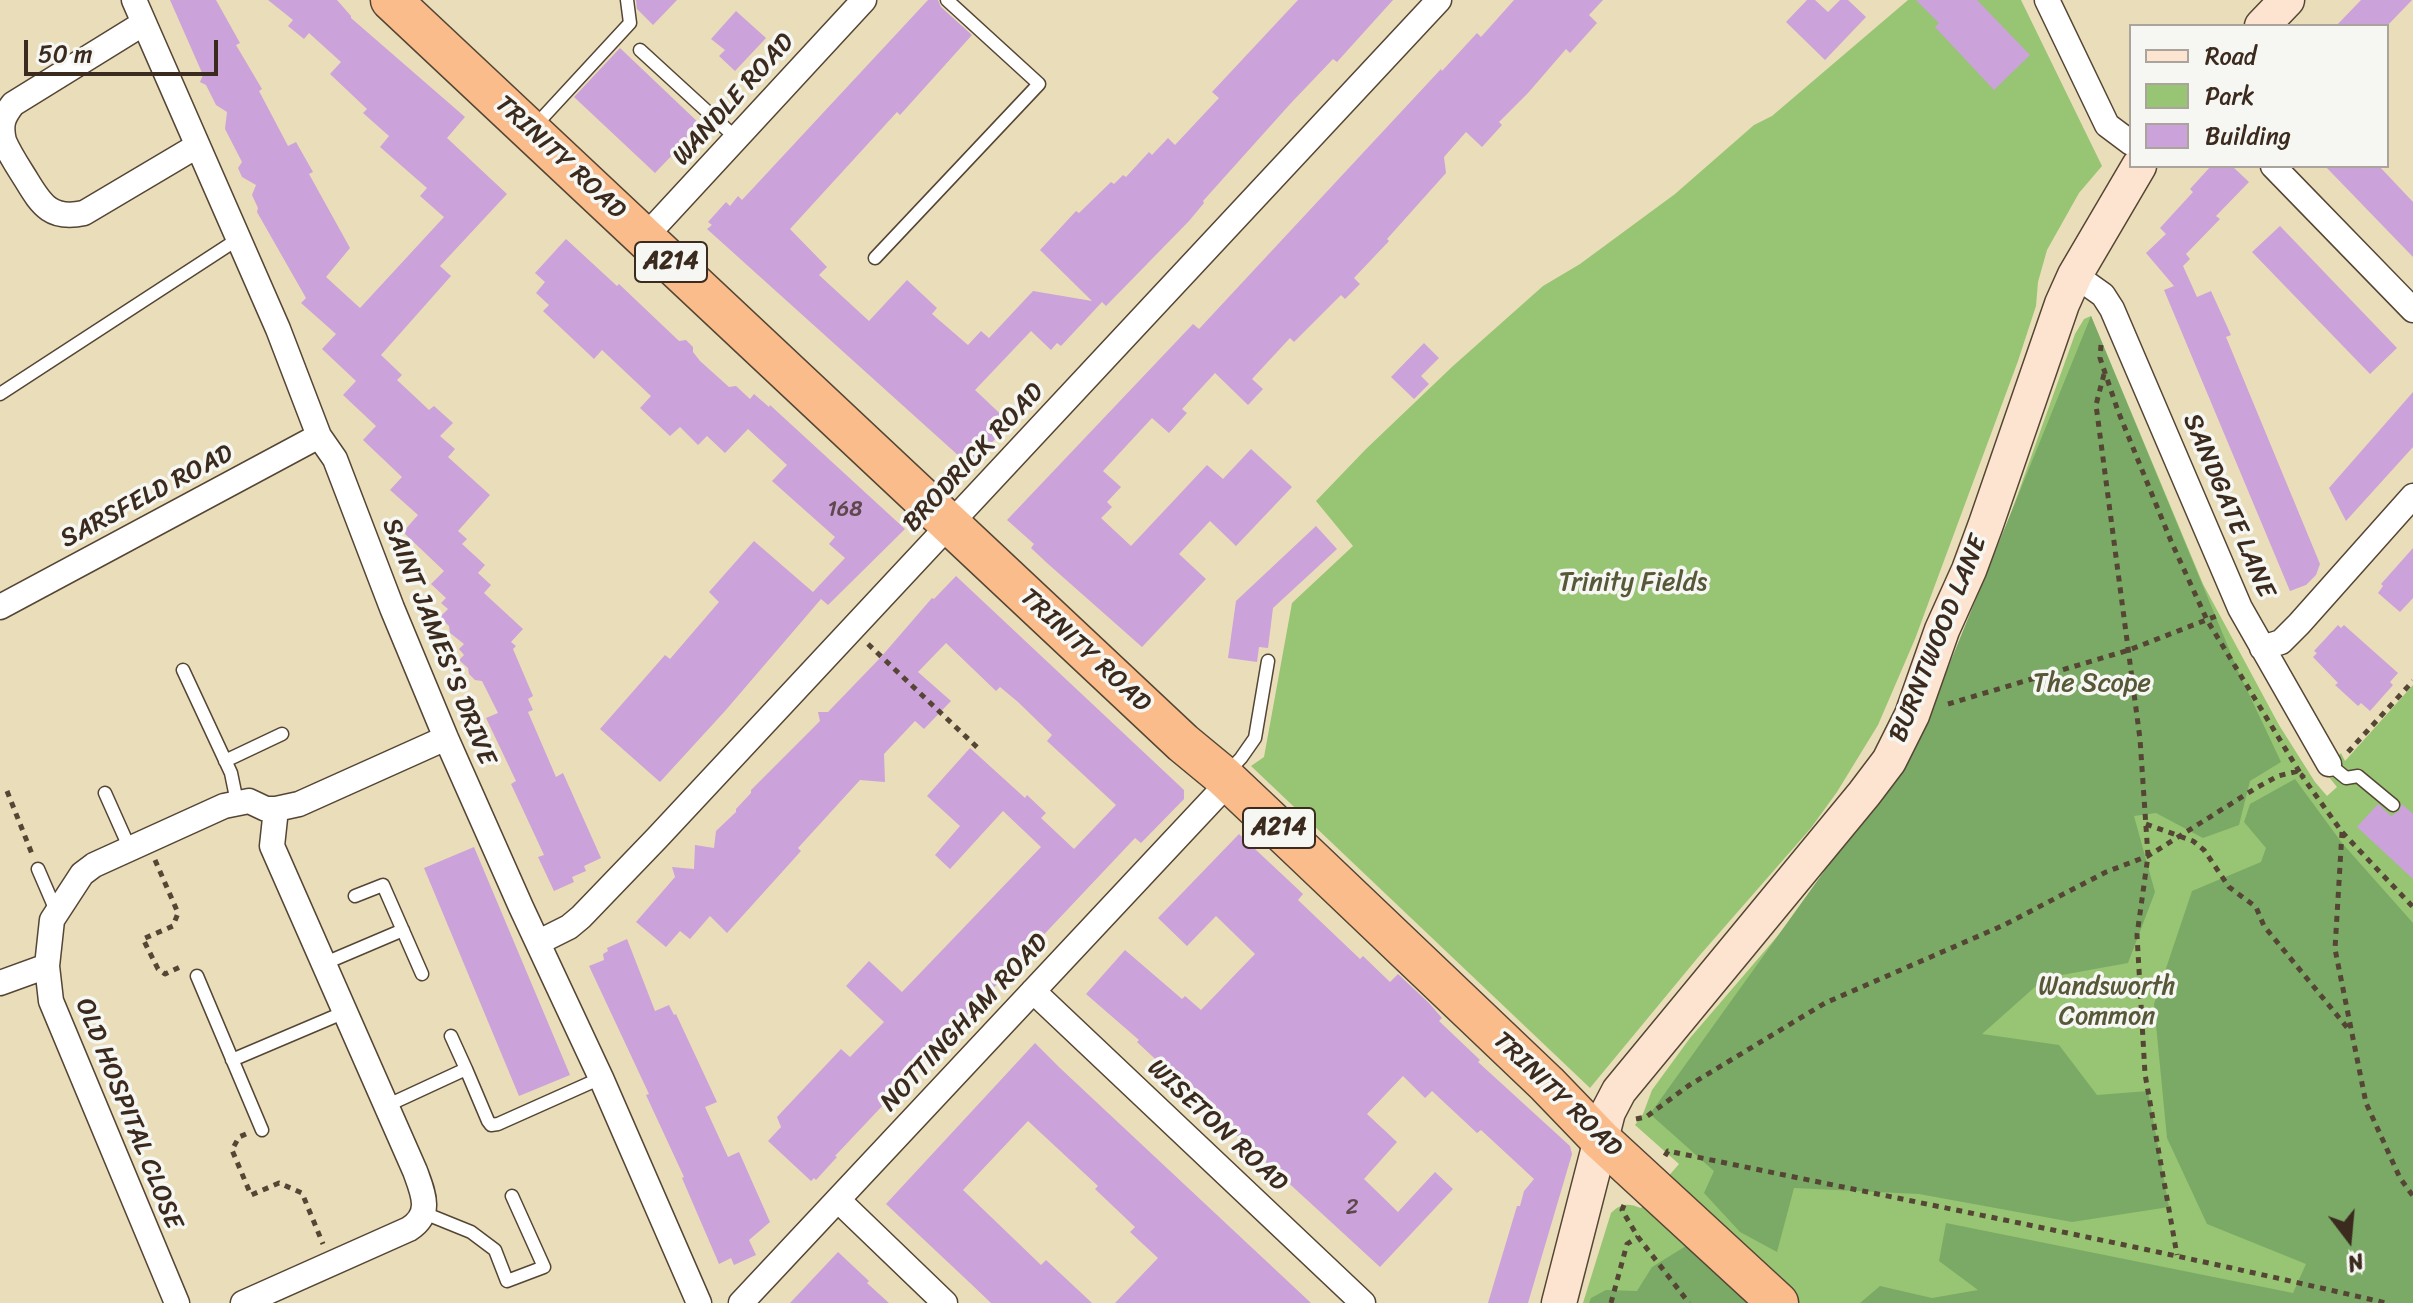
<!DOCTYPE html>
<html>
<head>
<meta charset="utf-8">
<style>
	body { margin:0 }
	#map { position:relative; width:2413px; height:1303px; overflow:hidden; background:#e9deb9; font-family:Sriracha,sans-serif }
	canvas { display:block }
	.legend { position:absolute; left:2129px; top:24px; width:260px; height:144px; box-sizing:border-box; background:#f6f6f2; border:2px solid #aba49d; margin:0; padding:10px 14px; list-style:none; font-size:24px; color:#3b2a1e }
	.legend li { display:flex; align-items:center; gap:16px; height:40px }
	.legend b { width:40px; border:2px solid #aba49d }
	.north { position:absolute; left:2309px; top:1199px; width:80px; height:80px; -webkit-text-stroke:6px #f6f6f2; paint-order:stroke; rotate:164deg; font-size:22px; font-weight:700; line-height:32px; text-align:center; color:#3b2a1e }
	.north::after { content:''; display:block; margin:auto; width:28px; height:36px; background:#3b2a1e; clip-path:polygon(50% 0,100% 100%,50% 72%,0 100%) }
	.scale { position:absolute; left:24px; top:40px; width:194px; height:36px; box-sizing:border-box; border:4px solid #3b2a1e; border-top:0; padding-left:10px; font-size:24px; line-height:28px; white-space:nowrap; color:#3b2a1e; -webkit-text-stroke:6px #f6f6f2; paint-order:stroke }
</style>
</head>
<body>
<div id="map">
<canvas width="2413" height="1303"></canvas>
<ul class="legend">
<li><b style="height:10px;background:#fde4d0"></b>Road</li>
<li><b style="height:22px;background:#98c573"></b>Park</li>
<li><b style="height:22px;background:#cba2d9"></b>Building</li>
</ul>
<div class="north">N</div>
<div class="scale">50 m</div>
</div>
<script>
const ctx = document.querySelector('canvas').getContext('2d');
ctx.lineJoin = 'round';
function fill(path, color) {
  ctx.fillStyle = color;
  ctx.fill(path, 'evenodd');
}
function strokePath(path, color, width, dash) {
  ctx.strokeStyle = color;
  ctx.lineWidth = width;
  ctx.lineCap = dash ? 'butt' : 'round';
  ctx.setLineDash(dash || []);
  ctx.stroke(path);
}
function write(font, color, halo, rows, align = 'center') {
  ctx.font = font + ' Sriracha,sans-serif';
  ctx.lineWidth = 7;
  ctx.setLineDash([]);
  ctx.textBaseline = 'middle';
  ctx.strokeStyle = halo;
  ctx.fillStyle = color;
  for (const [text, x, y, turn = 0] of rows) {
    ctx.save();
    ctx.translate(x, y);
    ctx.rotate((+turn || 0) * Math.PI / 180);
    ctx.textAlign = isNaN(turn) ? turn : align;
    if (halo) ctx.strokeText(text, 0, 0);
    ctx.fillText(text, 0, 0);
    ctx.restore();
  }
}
const green = new Path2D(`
	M1908,0H2021L2102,166L2079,193L2047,250L2038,282L2036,306L2018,361L1915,639L1878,725L1837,792L1811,828L1700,955L1590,1088L1251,766L1264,757L1292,603L1353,546L1316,501L1366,449L1453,366L1543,286L1580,264L1675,194L1754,125L1772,116Z
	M2091,316L2203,584L2279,725L2315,782L2327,796L2337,787L2324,771L2341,753L2345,761L2413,685V1303H1583L1611,1213C1621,1203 1628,1203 1641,1208L1679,1164L1635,1125L1643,1114L1652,1090L1690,1038L1829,876L1921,742L2011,513L2075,334L2084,319Z`);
const forest = new Path2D(`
	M2091,316L2239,673L2281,762L2250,781L2239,825L2203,838L2156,813L2134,816L2155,892L2128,963L2045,978L1982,1034L2059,1045L2097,1095L2148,1091L2169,1207L2072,1222L1919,1194L1794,1188L1777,1252L1740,1232L1704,1193L1714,1171L1650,1114L1919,739Z
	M2295,779L2342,843L2413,923V1303H1860L1880,1286L1932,1298L1978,1290L1939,1261L1946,1223L2293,1293L2306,1264L2207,1224L2167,1138L2154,1004L2192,891L2261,862L2266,848L2244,822L2250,804Z
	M1694,1241L1756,1303H1589L1591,1298L1606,1290L1637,1291L1652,1267Z`);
const building = new Path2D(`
	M170,0H216L240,43L236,45L262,89L259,91L288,146L296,142L313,172L309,174L350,248L326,277L360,308L444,217L420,196L427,188L380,147L389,136L363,113L367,109L330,74L341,62L309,33L304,39L288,26L293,20L268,0H337L351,16V18L465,117L447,138L507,194L440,266L451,276L381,355L402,375L397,380L429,410L434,406L453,423L440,436L455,449L448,457L490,495L458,531L467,539L462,544L485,565L478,573L491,585L484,593L523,629L511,642L516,646L513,649L533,696L528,699L533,710L528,712L556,777L563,773L601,858L584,866L586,871L572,877L574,882L554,891L538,857L544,855L511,784L516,781L486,718L498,713L482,681L475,680L469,674L468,668L459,660L464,655L459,649L464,644L450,633L449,626L440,617L448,609L441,603L446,598L431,584L444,571L403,532L418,515L390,490L402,477L363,440L376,426L343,395L356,381L322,349L336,334L301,303L306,298L257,212L258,208L252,195L256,185L242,177L238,168L242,162L225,129L227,112L216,105L206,85L200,82L203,75Z
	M636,0H677L653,25L637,9Z
	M928,0H938L941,7L972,35L900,115L897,112L790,229L827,267L819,275L869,321L907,280L937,308L932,314L968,345L981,331L989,338L1033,291L1092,301L1040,250L1076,211L1079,213L1111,182L1114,184L1123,175L1126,177L1149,152L1152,155L1168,138L1175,145L1219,98L1212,92L1298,0H1393L1337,62L1333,59L1291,103L1203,201L1204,203L1189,221L1106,306L1102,302L1061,346L1057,343L1051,350L1031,331L975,390L1010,423L970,466L707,229L712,225L708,222L726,202L730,206L738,196L742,200Z
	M1514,0H1603L1589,15L1597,23L1570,53L1566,49L1528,93L1499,122L1502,125L1482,147L1466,132L1444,157L1446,173L1387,239L1389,241L1354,278L1360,284L1345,299L1341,295L1294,342L1290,338L1252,379L1263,389L1248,405L1215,373L1182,409L1187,413L1169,433L1152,418L1103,471L1121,487L1107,502L1112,507L1101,518L1131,546L1207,465L1223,479L1251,449L1292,487L1236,546L1210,521L1179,554L1206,579L1142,647L1047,563L1031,548L1034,544L1007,520L1193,324L1199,329L1441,69L1442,71L1477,33L1481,37Z
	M1807,0H1815L1828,12L1840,0H1848L1866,17L1825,60L1786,22Z
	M1916,0H1977L2030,55L1994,90L1935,27L1939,23Z
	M2361,0H2412L2387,26H2336Z
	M736,11L766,38L735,71L719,56L725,50L711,39Z
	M620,48L701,125L655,173L574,97Z
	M2211,166H2232L2249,182L2216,216L2220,219L2186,254L2190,259L2183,266L2197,297L2211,291L2231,335L2226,337L2320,564L2316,575L2306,585L2290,591L2164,290L2174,286L2146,253L2166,234L2160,228L2193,192L2190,189Z
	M2325,166H2379L2413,202V257Z
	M2280,226L2397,348L2370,374L2252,252Z
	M566,239L617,286L619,284L679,341L686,340L693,347V352L700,361L729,387L736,386L750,399L754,394L769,407L770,405L905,529L828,605L813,592L845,558L829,544L835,537L772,481L787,465L748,429L725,453L707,436L698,445L680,427L670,436L640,408L651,396L602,350L594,359L543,311L549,305L536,293L545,282L535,273Z
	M1424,343L1439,358L1421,376L1429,384L1414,399L1391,377Z
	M2413,392V447L2346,521L2329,488Z
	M1316,526L1337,549L1273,608L1268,648L1259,647L1257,662L1228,658L1236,601Z
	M754,541L821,599L725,711L660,782L600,729L665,655L670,659L719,602L709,592Z
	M2413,548V598L2400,612L2378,593L2383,586L2381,584Z
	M956,576L1184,790V799L1141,843L1135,838L835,1156L837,1157L816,1180L814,1178L811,1181L768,1141L781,1127L777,1117L841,1049L850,1057L884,1022L846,986L869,961L902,992L1041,847L1003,811L950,869L935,855L960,826L927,796L970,748L1025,798L1027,795L1046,813L1041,818L1074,849L1116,805L1047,741L1052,735L1018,702L1000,687L996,691L946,643L918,672L951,701L924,729L915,721L884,754L885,782L860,780L798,848L801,851L727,933L710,916L690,939L680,931L666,947L636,922L675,877L672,867L694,869L695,845L714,848L716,831L736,812V809L751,793V790L820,721L818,712H828L881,657L932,598L934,599Z
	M2338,625L2341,628L2344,625L2398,673L2390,682L2393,685L2370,711L2361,703L2358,706L2335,685L2338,683L2313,657L2317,653L2314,651Z
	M2378,804L2391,816L2399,811L2402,804L2413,814V879L2357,827Z
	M1239,834L1303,894L1298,900L1360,959L1363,956L1390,982L1398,974L1429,1003L1442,1018L1439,1021L1480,1060L1478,1062L1570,1146L1572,1154L1528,1303H1488L1517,1206H1520L1524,1191L1534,1179L1481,1130L1477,1133L1432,1091L1425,1098L1403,1076L1367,1114L1397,1142L1364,1179L1398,1212L1435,1172L1453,1189L1380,1267L1206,1107L1210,1102L1171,1066L1167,1070L1137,1042L1139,1040L1086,994L1125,950L1182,999L1185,996L1201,1010L1255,954L1216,916L1187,946L1158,918Z
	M474,847L570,1075L519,1096L424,868Z
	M627,939L655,1011L669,1005L674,1015L676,1014L717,1102L705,1107L728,1157L739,1152L770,1222L749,1240L756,1255L734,1265L731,1258L719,1264L682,1178L684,1177L646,1095L649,1094L589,966L604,960L603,954L608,951L607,948Z
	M1035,1043L1060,1068L1311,1303H1115L1158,1258L1130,1232L1135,1227L1095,1189L1098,1186L1028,1121L963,1190L1041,1265L1046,1260L1092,1303H991L969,1282L886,1204Z
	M838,1252L869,1281L867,1283L889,1303H790Z`);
const path = new Path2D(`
	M2101,345L2100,358L2118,411L2171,541L2207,620L2302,776
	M2104,374L2096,405L2140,739L2148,856L2137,935L2145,1074L2177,1255
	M868,644L979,749
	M1948,704L2129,650L2219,615
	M2348,752L2413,681
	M2304,774L2302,776L2342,832L2413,907
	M7,791L32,854
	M2146,824L2193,841L2204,850L2229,887L2256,907L2264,926L2350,1031
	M2342,832L2335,949L2366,1103L2400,1178L2413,1196
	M155,860L178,913L173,926L143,939L158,969L165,974L182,966
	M1636,1119L1646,1117L1688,1086L1825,1003L2004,925L2106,872L2148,856L2256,788L2278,776L2298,771
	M246,1134L239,1137L232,1150L251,1195L279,1183L302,1193L323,1244
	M1665,1156L1668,1151C1908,1201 2148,1247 2386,1303
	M1624,1205L1622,1210L1638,1237L1689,1303
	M1611,1303L1627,1244L1638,1237`);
const service = new Path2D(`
	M640,50L735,137
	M533,128L630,23L627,0
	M875,258L1039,84L947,0
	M0,394L238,239
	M183,670L231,773L237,802
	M225,761L282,734
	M2329,764L2346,778L2358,776L2393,805
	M1228,772L1241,758L1255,738L1268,661
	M105,793L130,849
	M38,869L57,913
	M355,896L383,885L422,974
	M323,964L403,930
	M197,976L262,1130
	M451,1036L466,1069
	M232,1060L345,1012
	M386,1106L466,1069L488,1121L491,1125L498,1124L601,1078
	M424,1213L471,1232L495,1250L507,1281L544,1267L512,1196`);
const minor = new Path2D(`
	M134,0L278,329L319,436L335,459L392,608L446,738L521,907L601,1078L699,1303
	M2047,0L2107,125L2131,143
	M144,23L13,104C3,117 0,124 4,141C10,155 19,168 27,181C42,206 52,220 84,213L197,146
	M2273,166L2413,310
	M645,237L864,0
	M2075,275L2103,295L2112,309L2240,608L2329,764
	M0,607L319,436
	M2262,648L2281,642L2299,624L2413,496
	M276,809L299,804L446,738
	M539,942L569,927L581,917L657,838L1439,0
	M0,983L47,966
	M1033,991L1363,1303
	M838,1200L945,1303
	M177,1303L51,1001L47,966L52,920L82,874L94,865L224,806L249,801L266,809H276L272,846L415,1171C423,1193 433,1214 409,1229L243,1303
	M741,1303L1229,782`);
const secondary = new Path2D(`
	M2262,26L2287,0
	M1559,1303L1608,1112L1619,1091L1864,794L1889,761L1912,715L1942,630L1969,570L1986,524L2062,304L2075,275L2139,166`);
const trunk = new Path2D(`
	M391,0L1183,743L1223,776L1296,845L1547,1084L1601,1140L1778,1303`);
const numberNames = [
	["168",845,510],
	["2",1352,1208]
];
const shields = [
	[671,262,72],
	[1279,828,72]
];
const shieldNames = [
	["A214",671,262],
	["A214",1279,828]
];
const streetNames = [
	["WANDLE ROAD",734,100,-48],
	["TRINITY ROAD",560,158,43],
	["BRODRICK ROAD",974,458,-47],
	["SARSFELD ROAD",147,497,-28],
	["SANDGATE LANE",2228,506,67],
	["BURNTWOOD LANE",1939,639,-68],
	["SAINT JAMES'S DRIVE",438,642,68],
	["TRINITY ROAD",1085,651,43],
	["NOTTINGHAM ROAD",965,1023,-47],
	["TRINITY ROAD",1557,1095,44],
	["OLD HOSPITAL CLOSE",128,1114,68],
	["WISETON ROAD",1217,1126,43]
];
const parkNames = [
	["Trinity Fields",1633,583],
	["The Scope",2092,684],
	["Wandsworth",2107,987],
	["Common",2107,1017]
];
fill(green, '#98c573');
fill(forest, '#7aaa65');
fill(building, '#cba2d9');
strokePath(service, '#554535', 15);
strokePath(minor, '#554535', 27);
strokePath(secondary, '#554535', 37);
strokePath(trunk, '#554535', 43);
strokePath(path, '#554535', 5, [6, 6]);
strokePath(service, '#fff', 12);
strokePath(minor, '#fff', 24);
strokePath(secondary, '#fde4d0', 34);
strokePath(trunk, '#f9bc8a', 40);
write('22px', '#5f484d', null, numberNames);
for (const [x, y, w] of shields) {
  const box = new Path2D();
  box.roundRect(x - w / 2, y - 20, w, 40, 6);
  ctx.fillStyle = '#f6f6f2';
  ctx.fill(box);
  strokePath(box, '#3b2a1e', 2);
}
write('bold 24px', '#3b2a1e', null, shieldNames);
write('26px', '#3b2a1e', '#f6f6f2', streetNames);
write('26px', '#575838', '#f6f6f2', parkNames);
</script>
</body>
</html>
